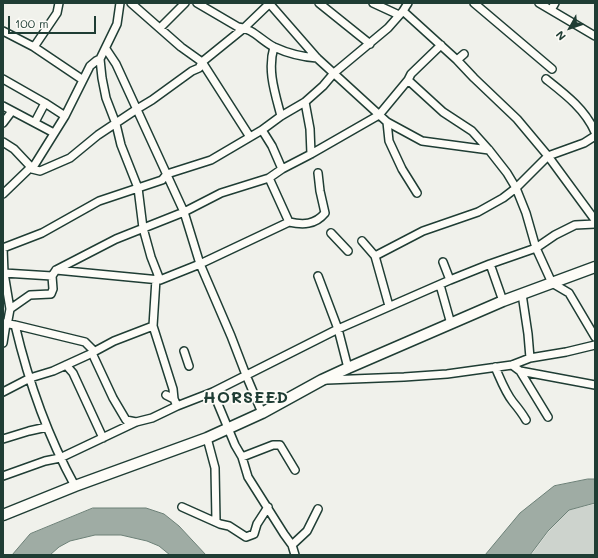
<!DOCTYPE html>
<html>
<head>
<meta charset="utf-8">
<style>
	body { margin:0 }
	#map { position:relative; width:598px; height:558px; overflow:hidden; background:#f0f1eb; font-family:Mali,sans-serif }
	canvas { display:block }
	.frame { position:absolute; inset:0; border:4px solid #1f3d34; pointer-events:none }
	.north { position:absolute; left:550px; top:8px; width:40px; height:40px; -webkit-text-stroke:3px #fdfcf7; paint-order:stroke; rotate:230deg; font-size:11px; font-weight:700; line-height:16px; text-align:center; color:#1f3d34 }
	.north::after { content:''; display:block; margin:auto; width:14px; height:18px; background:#1f3d34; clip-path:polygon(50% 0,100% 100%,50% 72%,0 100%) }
	.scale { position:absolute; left:8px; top:16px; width:88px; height:18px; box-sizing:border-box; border:2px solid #1f3d34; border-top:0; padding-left:5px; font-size:12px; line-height:14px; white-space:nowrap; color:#1f3d34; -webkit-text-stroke:3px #fdfcf7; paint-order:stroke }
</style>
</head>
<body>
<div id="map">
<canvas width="598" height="558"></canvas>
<div class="frame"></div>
<div class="north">N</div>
<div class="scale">100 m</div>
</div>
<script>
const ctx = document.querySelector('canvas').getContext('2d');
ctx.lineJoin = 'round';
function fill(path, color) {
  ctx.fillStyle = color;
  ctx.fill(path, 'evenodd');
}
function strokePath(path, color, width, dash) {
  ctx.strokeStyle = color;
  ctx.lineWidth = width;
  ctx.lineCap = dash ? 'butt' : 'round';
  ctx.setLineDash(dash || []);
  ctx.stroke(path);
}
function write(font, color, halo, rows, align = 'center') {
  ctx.font = font + ' Mali,sans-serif';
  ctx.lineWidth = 3.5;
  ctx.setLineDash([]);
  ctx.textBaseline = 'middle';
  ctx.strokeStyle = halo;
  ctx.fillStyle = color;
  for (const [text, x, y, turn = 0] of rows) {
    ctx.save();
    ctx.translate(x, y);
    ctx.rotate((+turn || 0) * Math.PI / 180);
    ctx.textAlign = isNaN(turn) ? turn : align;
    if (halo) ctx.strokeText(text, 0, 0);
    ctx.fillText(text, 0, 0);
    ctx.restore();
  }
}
const green = new Path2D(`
	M595,504V555H531L549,531L569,510Z`);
const water = new Path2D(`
	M588,479H595V503L569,510L548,531L530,555H485L520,513L554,486Z
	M93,508H146L164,514L179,526L206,555H170L159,546L147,541L121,535H95L70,541L59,547L50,555H12L30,534Z`);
const street = new Path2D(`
	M120,3L117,24L100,59L102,78L106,98L116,124L121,145L138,188L143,228L151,257L160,280
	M131,3L181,47L202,62L250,137
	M197,3L238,27C252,28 262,41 274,47C287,53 303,57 317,58
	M269,3L317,58L387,122L422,141L489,150
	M319,3L370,44
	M373,3L399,15
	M474,3L552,69
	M539,3L595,36
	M551,10L555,3
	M403,11L457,60L474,78L517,119L548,156L595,220
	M160,28L185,3
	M3,31L34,47L83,80
	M34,47L57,13L59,3
	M274,47C267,70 275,93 281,116
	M106,49L116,64L184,212L200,264L231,336L246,375L262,413
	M457,60L464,54
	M3,79L45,103L65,116
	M546,79C565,94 585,109 595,132
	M408,80L443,112L472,131L489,150L507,173L516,188L526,213L536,248L552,283L569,293L595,337
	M305,102L310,129L311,154
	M3,106L54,133
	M35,122L45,103
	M387,122L389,141L402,169L417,193
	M3,123L12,111
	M262,130L272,146L282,169
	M3,142L14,149L31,167
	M32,169L40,171L70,158L98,135L137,109L152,100L192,71L199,68L202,62L244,28L270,3
	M269,178L289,222
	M3,194L31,167L32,169L65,116L90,66L96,61L100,59
	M331,233L348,251
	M362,241L375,256L389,306
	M3,248L42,233L99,201L162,180L167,174L211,160L262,130L281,116L305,102L323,86L334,73L388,28L403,11L408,3
	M3,248L4,273L10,309L8,320L6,324L3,343
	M375,256L423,231L478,212L503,198L516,188L548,156L584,143L595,136
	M443,262L450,280
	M490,264L503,301
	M56,270L160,280L200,264L289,222C303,225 315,225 325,213L320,191L318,173
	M4,273L52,276
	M318,276L338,329L348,368
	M156,279L153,326L173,389L174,399L177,406
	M440,285L451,324
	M522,294L528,334L530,358
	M10,309L30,295L51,294L53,289L52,276L56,270L116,239L184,212L221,193L269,178L282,169L311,154L379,115L408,80L411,74L441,45
	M3,323L15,325L85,342L94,351
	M15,325C28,380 47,435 75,486
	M184,351L189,366
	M92,353L113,398L126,420L136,422
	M66,365L73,373L103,438
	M512,365L520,371L595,385
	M495,367C500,378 505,392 513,402C518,408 522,413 526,420
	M520,371L548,417
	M327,380L404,377L447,374L512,365L530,358L566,352L595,345
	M3,392L30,378L53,371L88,355L114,341L153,326
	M213,392L235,445L242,457L248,477L284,534L292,545L295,555
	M166,395L174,399
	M207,438L215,468L216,521
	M3,439L29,431L47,427
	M242,457L273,445H280L295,470
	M3,476L45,461L60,458L136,422L152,418L177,406L213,392L338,329L450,280L490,264L536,248L555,235L575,225L595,224
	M182,507L220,524L229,526L246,537L254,534L257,524L268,507
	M292,545L307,531L318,509`);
const secondary = new Path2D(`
	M3,515L75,486L207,438L262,413L322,380L348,368L503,301L595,267`);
const districtNames = [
	["HORSEED",246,398]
];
fill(green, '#cdd3cd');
fill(water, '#9faca4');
strokePath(water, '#6c8077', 1);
strokePath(street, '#1f3d34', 10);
strokePath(secondary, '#1f3d34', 13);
strokePath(street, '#fdfcf7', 7);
strokePath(secondary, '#fdfcf7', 10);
ctx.letterSpacing = '1px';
write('bold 16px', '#1f3d34', '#fdfcf7', districtNames);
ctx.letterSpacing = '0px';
</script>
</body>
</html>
